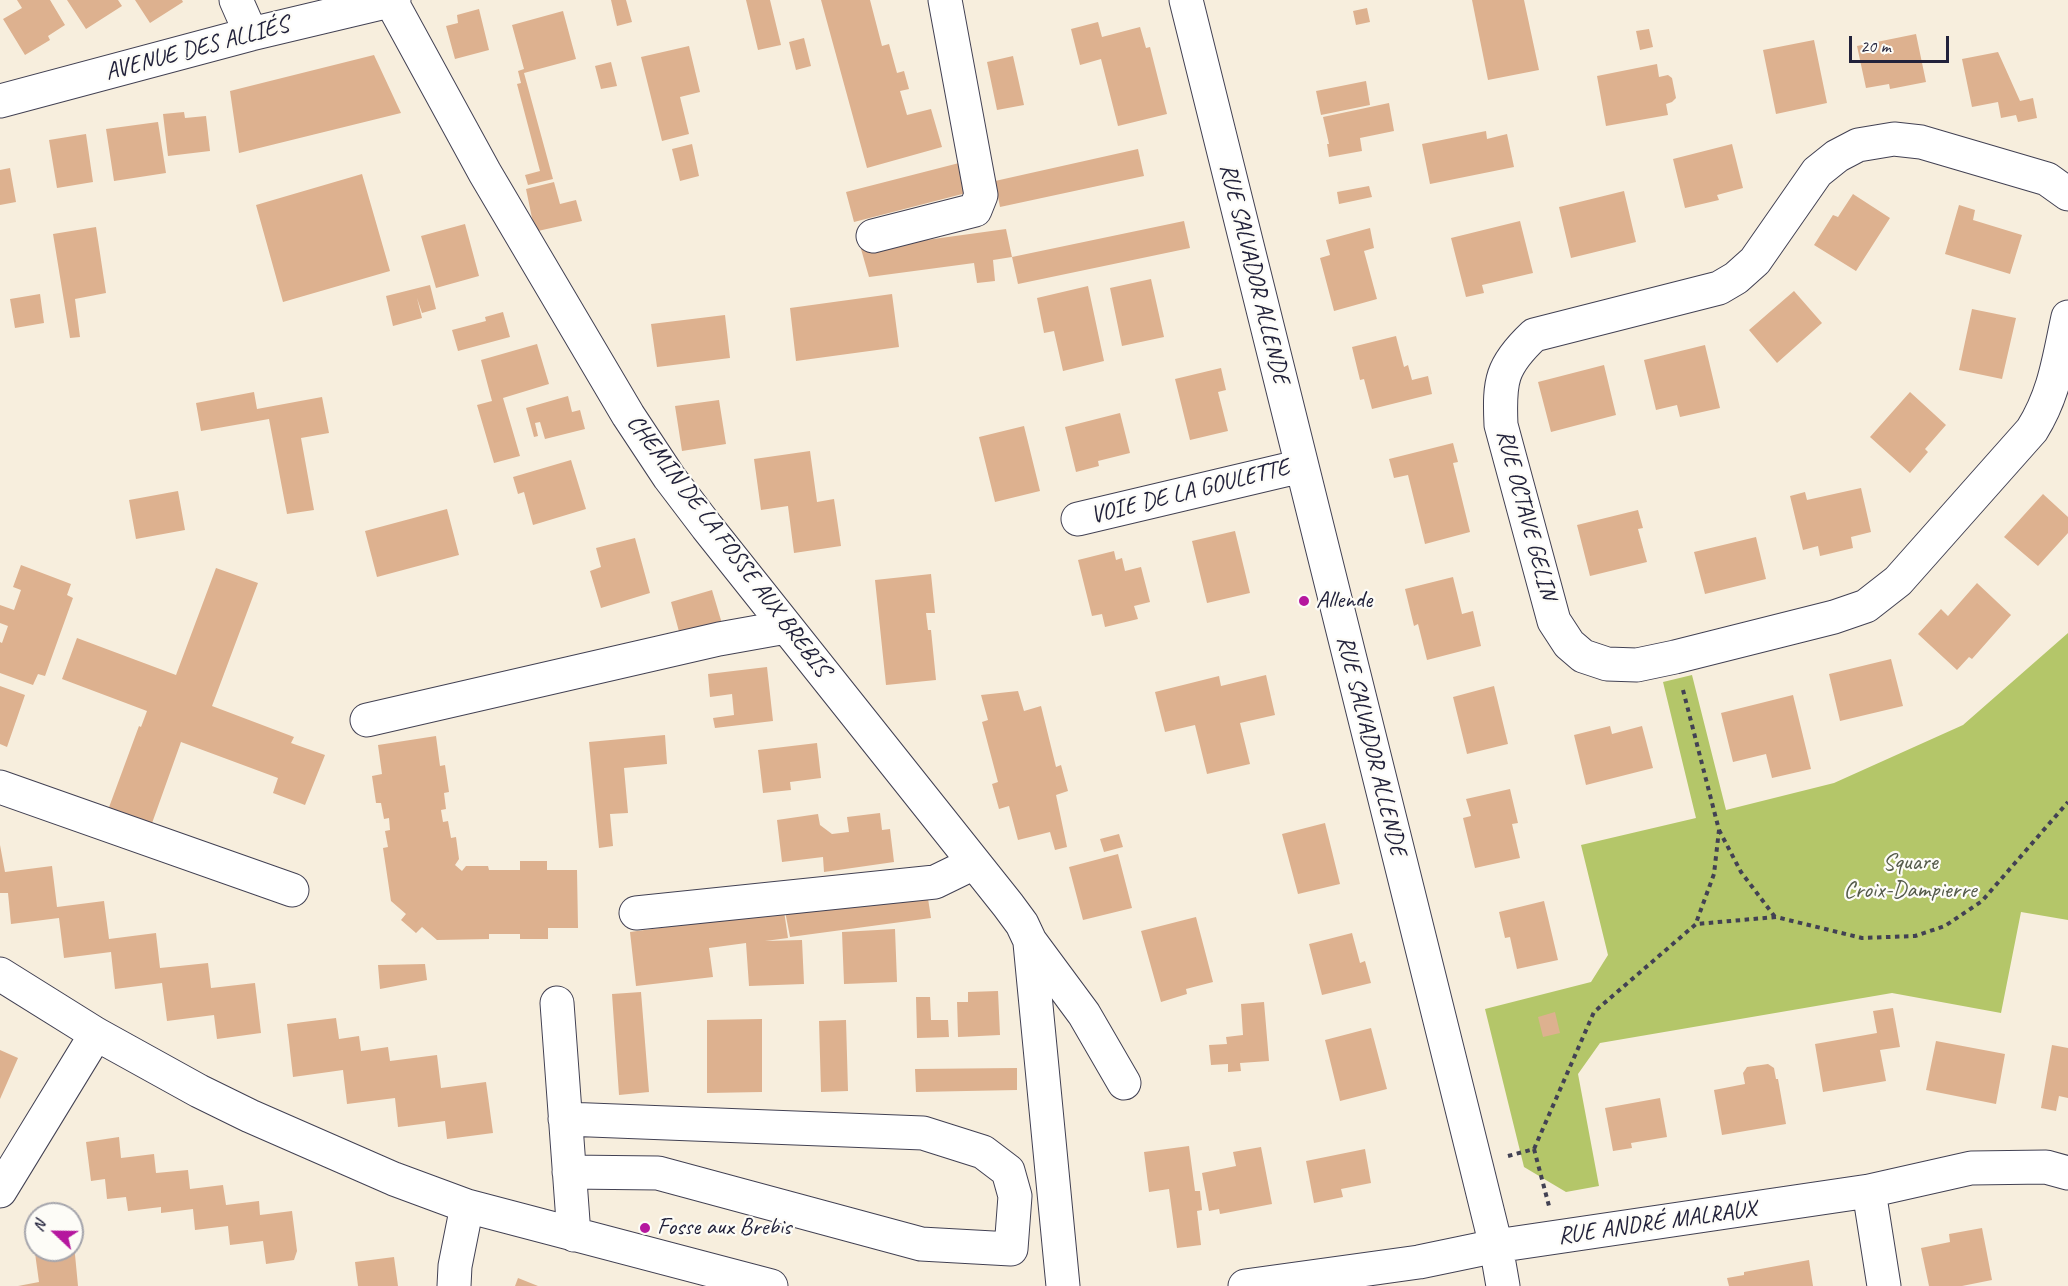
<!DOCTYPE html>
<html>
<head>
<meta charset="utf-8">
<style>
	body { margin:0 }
	#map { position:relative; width:2068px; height:1286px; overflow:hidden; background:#f7eedd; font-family:Caveat,sans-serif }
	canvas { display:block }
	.north { position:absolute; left:24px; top:1202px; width:60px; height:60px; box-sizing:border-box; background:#fdfcf7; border:2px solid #a5a5ac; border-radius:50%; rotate:292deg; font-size:16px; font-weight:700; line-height:24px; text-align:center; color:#22223b }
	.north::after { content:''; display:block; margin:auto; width:21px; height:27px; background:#b5179e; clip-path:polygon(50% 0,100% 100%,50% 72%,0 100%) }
	.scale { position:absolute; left:1849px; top:36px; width:100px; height:27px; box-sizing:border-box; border:3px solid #22223b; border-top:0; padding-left:8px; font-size:18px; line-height:21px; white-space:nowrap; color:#22223b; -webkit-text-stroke:4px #fdfcf7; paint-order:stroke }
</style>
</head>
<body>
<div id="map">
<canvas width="2068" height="1286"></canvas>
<div class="north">N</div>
<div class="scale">20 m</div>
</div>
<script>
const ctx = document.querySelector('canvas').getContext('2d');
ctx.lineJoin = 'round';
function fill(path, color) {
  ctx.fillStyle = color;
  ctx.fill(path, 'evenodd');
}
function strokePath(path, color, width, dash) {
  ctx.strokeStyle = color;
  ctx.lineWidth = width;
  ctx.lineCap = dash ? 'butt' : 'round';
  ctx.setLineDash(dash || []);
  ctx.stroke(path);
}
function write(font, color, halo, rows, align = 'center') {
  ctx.font = font + ' Caveat,sans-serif';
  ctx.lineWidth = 4.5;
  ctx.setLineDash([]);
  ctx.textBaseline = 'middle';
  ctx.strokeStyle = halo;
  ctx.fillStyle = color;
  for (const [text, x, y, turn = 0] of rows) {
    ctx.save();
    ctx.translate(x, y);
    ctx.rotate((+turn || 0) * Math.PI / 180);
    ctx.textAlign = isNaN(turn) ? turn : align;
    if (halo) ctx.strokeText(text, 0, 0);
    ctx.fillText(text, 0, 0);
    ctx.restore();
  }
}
const green = new Path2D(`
	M2068,633V920L2021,912L2001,1013L1892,993L1600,1043L1578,1074L1599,1186L1566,1192L1524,1167L1485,1009L1591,982L1608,955L1581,845L1696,818L1663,682L1692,675L1726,810L1834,783L1963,725Z`);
const building = new Path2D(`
	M17,0H50L65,25L48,36L50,40L25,55L3,19L22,8Z
	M67,0H118L122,6L86,29Z
	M135,0H182L183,2L150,23Z
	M611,0H626L632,22L617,26Z
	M746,0H770L781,45L758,50Z
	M821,0H870L882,46L889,44L897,73L904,71L909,89L900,91L907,115L931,109L942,147L867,168Z
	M1472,0H1524L1539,70L1488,80Z
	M1367,8L1370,22L1356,25L1353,11Z
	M479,9L489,50L455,59L446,26L458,23L457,15Z
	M563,11L576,59L524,73L553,179L528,185L525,175L540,171L517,84L521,83L518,71L524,69L512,25Z
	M1098,22L1102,37L1140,27L1146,48L1150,47L1167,114L1118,126L1101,59L1080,65L1071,29Z
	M1649,29L1653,47L1640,50L1636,31Z
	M1916,34L1926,82L1890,89L1889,84L1866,88L1857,46Z
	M804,38L811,66L796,70L789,42Z
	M1814,40L1827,103L1776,114L1763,50Z
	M689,46L700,92L680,97L689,134L662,141L641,57Z
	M1998,52L2020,101L2033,98L2037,118L2018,122L2016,115L2001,118L1998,102L1972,107L1962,59Z
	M374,55L401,113L239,153L230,91Z
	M1013,56L1024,105L997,110L987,62Z
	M611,62L617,86L601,89L595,66Z
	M1657,64L1659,77L1668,75L1672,78L1676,98L1672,102L1666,104L1668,115L1606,126L1597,76Z
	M1366,81L1370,105L1321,115L1316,91Z
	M1389,103L1394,131L1360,138L1362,151L1329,157L1327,144H1329L1323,117Z
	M184,112L185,118L206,116L210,151L168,156L163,114Z
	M158,122L166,173L114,181L106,129Z
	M1486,131L1487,139L1507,134L1514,167L1430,184L1422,144Z
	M86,134L93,182L57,188L49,140Z
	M692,144L699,176L680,181L672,149Z
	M1732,144L1743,188L1717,195L1719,200L1685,208L1673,159Z
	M1138,149L1144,176L1000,207L995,181Z
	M963,162L970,192L854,222L846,192Z
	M10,168L16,202L0,205V170Z
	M362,174L390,271L283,302L256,205Z
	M554,182L560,204L576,200L582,221L538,231L532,218L526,189Z
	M1369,186L1372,197L1339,204L1337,192Z
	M1624,191L1636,242L1571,258L1559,207Z
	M1853,194L1890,218L1856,271L1814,245L1833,215L1838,217Z
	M1959,205L1975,210L1973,220L2022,235L2010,274L1945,254Z
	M1184,221L1190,248L1018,284L1012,257Z
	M1520,221L1533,273L1482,285L1484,293L1466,297L1451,238Z
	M465,224L479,276L436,288L421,236Z
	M96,227L106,293L75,299L80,337L70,338L53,234Z
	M1370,228L1374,248L1364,251L1377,299L1334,311L1320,258L1330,255L1326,240Z
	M1006,229L1012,257L993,260L995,281L977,283L974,263L869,277L861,249Z
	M1151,279L1164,337L1122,346L1110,288Z
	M430,285L436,309L422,313L417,298L422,318L393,326L386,296Z
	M1088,286L1104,361L1063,371L1054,331L1044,333L1037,298Z
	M1794,291L1822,323L1777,363L1749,330Z
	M40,294L44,323L15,328L10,299Z
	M892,294L899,347L796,361L790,308Z
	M1972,309L2016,318L2002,379L1959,370Z
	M503,312L510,337L458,351L452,330L486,321L485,317Z
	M725,315L730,358L657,367L651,324Z
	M1396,336L1404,367L1408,365L1412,380L1428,376L1432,394L1372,409L1364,379L1360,380L1352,347Z
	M537,344L549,384L503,398L520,456L494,463L477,405L492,401L481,360Z
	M1705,345L1720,408L1680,417L1677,405L1656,410L1644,360Z
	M1604,365L1616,415L1551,432L1538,382Z
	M1221,368L1226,390L1218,392L1228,431L1190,440L1175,379Z
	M254,392L257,409L322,397L329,433L301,438L314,510L287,514L269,419L201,431L196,403Z
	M1910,392L1946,425L1925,449L1928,452L1910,473L1870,437Z
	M568,396L572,412L580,410L585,429L545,439L540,422L535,423L538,436L534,437L526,408Z
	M719,400L726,444L682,451L675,406Z
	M1120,413L1130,453L1098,461L1099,466L1076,472L1065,427Z
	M1024,426L1040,491L995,502L979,437Z
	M1453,443L1458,462L1453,463L1470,532L1425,544L1408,475L1394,478L1389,459Z
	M810,451L817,502L834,499L841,546L794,553L788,506L761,510L754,459Z
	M571,460L586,509L533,525L524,492L518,494L513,477Z
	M1861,488L1871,532L1851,537L1853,548L1820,556L1818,546L1803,550L1790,496L1805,492L1807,500Z
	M178,491L185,530L136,539L129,500Z
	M2043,494L2068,517V533L2038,566L2004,537Z
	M447,509L459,555L377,577L365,531Z
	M1638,510L1643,528L1638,529L1647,562L1590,576L1577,525Z
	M1235,531L1250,593L1207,603L1192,541Z
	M1756,537L1766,579L1705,594L1694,552Z
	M635,538L650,593L601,608L590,571L601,567L596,548Z
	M1114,551L1116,560L1122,558L1125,571L1141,567L1150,602L1134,606L1138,619L1105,627L1102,614L1092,616L1078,560Z
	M21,565L71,584L67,595L73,598L45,676L38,674L33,685L0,673V642L2,643L8,626L0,623V605L14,610L21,590L13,587Z
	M216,568L258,583L212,706L294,737L291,743L325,755L305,805L273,793L278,778L181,742L151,826L108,810L139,726L141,727L147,711L62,679L77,638L176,675Z
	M931,574L935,613H926L928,630H931L936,680L886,685L875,580Z
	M1453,577L1462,614L1473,611L1481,646L1427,660L1418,624L1414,626L1405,589Z
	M1977,583L2011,615L1972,659L1969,657L1957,670L1918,634L1941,609L1948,616Z
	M712,590L723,627L681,639L671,602Z
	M1891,659L1903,706L1840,721L1829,674Z
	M767,667L773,721L715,728L713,718L734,715L732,694L710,697L708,674Z
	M1266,675L1275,715L1240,723L1250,764L1207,774L1195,725L1165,732L1155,692L1219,676L1221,686Z
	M0,686L25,695L7,747L0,744Z
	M1494,686L1508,744L1467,754L1453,697Z
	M1018,691L1024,711L1041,706L1056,767L1061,765L1068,791L1056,795L1067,847L1055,850L1050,832L1018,840L1009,806L999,809L992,784L998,782L982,722L988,720L981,695Z
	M1793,695L1811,769L1772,778L1766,754L1733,762L1721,713Z
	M1610,726L1612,734L1642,726L1653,768L1586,785L1574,735Z
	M665,735L667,764L624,768L628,813L610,814L613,846L599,848L589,742Z
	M436,736L440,766L445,765L449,792L444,793L446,809L441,810L443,822L448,821L451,838L456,837L459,859L455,865L462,871L466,866H488L489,870H520V861H547V870H577L578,928H548V939H520V934H489V939L437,940L422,927L416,933L401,920L406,914L391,901L383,848L388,847L385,831L390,830L389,818L384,819L381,803H376L372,776L382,774L378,745Z
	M817,743L821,778L790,782L791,790L763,793L758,750Z
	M1510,789L1518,823L1512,824L1520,858L1475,868L1463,818L1471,816L1466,799Z
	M880,813L882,830L890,829L894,862L824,872L823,857L782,862L777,820L818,814L820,825L832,834L849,832L847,817Z
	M1325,823L1340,884L1298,894L1282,834Z
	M1119,834L1123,847L1104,852L1100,839Z
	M0,845L5,872L52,866L57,907L104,901L109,939L156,933L160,968L208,963L211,988L255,983L261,1033L217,1039L214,1015L167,1021L162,983L115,989L111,952L64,958L59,918L11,924L8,893H0Z
	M1118,854L1132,908L1083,920L1069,867Z
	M927,892L931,918L790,937L785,911Z
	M1544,901L1558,960L1517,969L1510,937L1505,938L1499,912Z
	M784,911L788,938L765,941L802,940L804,984L749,986L746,943L709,948L713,977L636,986L630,932Z
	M1196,917L1213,982L1186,989L1187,994L1161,1002L1141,931Z
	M895,929L897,982L844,984L842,932Z
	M1352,933L1360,963L1365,961L1371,983L1322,995L1309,944Z
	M425,964L427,980L380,989L378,965Z
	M998,991L1000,1035L958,1037L957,1002H968V992Z
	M641,992L649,1092L619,1095L612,994Z
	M916,997H930L931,1020H948L949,1037L917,1038Z
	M1264,1002L1269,1061L1240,1063L1241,1071L1228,1072V1064L1211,1065L1209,1045L1227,1044L1226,1037L1243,1035L1241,1004Z
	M1893,1008L1900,1047L1880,1050L1886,1081L1823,1092L1815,1044L1877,1033L1873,1011Z
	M1555,1012L1560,1033L1543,1037L1538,1017Z
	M336,1018L339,1039L359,1036L361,1051L388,1047L390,1061L437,1055L441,1088L486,1082L493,1133L447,1139L445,1121L398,1127L395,1098L347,1104L343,1070L293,1077L287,1024Z
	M762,1019V1092L707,1093V1020Z
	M846,1020L848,1091L821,1092L819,1021Z
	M1371,1028L1387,1089L1340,1101L1325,1040Z
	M1936,1041L2005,1054L1996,1104L1926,1090Z
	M2052,1045L2068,1048V1098L2059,1096L2056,1111L2041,1108Z
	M0,1050L18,1058L0,1099Z
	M1768,1064L1774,1068L1776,1079H1778L1786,1124L1722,1135L1714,1090L1745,1084L1743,1073L1747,1067Z
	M1017,1068V1090L916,1092L915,1069Z
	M1660,1098L1667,1137L1631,1143L1632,1148L1613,1151L1605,1108Z
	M119,1137L121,1158L154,1154L156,1173L188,1170L190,1189L223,1185L226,1205L259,1201L260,1215L292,1211L297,1251L294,1260L266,1264L263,1241L230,1245L228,1226L195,1230L193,1209L161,1213V1207L128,1211L126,1197L107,1199L105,1179L91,1181L86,1142Z
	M1189,1146L1195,1191H1200L1202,1210L1197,1211L1201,1245L1177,1248L1169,1189L1149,1192L1144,1152Z
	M1261,1147L1272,1204L1220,1214L1219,1209L1209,1211L1202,1173L1236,1166L1233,1152Z
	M1365,1149L1371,1183L1341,1189L1343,1197L1314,1203L1306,1161Z
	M1982,1228L1992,1280L1962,1286H1929L1921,1248L1950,1242L1949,1234Z
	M74,1244L78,1286H18L39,1282L35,1253L72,1250Z
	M394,1257L398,1286H358L355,1262Z
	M1809,1260L1813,1286H1729L1727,1278L1744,1275V1272Z
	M518,1278L538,1286H515Z`);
const path = new Path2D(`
	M1683,690L1719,830L1714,874L1696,923
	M1719,830L1741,872L1775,917
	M1534,1149L1549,1206
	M1508,1156L1534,1149L1594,1012L1696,924L1776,917L1862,938L1915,936L1945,926L1982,901L2068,802`);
const minor = new Path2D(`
	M236,0L251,34
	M1186,0L1476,1165L1496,1246L1503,1286
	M391,1L485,173L628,415L669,477L707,527L1008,905L1022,924L1030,941L1084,1014L1124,1083
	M0,101L251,34L394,0
	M2068,194L2047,179L1921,142L1894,139L1858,145L1837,156L1817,172L1755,261L1736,278L1719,288L1534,335C1501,366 1499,381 1501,425L1554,621L1569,644L1583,656L1607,664L1637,665L1675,657L1834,617L1866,606L1898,581L2032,430C2055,393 2059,358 2068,317
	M873,236L975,210L981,195L945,0
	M1078,519L1302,466
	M367,720L719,639L786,627
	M0,787L292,890
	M636,913L935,882L974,863
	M1030,943L1063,1286
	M0,974L96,1034L199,1091L250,1116L394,1179L467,1206L771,1286
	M557,1003L574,1235
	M565,1119L923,1133L983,1152L1008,1171L1015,1196L1011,1249L921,1244L658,1173L569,1172
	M0,1191L96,1034
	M1869,1191L1884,1286
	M454,1286L455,1266L467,1206
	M1245,1286L1419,1262L1496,1246L1869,1191L1971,1168L2046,1167L2068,1173`);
const markers = [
	[1304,601,6,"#b5179e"],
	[645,1228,6,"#b5179e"]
];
const streetNames = [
	["AVENUE DES ALLIÉS",197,49,-15],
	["RUE SALVADOR ALLENDE",1254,274,76],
	["VOIE DE LA GOULETTE",1190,492,-14],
	["RUE OCTAVE GELIN",1526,515,75],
	["CHEMIN DE LA FOSSE AUX BREBIS",728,546,53],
	["RUE SALVADOR ALLENDE",1371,746,76],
	["RUE ANDRÉ MALRAUX",1657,1223,-8]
];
const poiNames = [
	["Allende",1316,601],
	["Fosse aux Brebis",657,1228]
];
const parkNames = [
	["Square",1910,863],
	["Croix-Dampierre",1910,891]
];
fill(green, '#b4c669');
fill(building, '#ddb18f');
strokePath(minor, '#424153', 35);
strokePath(path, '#424153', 4, [4.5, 4.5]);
strokePath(minor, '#fff', 33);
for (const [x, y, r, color] of markers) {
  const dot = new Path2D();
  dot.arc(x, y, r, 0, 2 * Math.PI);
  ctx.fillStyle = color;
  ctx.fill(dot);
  strokePath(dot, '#fdfcf7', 2);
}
write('24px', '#22223b', '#fdfcf7', streetNames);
write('24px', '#22223b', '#fdfcf7', poiNames, 'left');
write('24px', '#555b4b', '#fdfcf7', parkNames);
</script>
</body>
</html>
